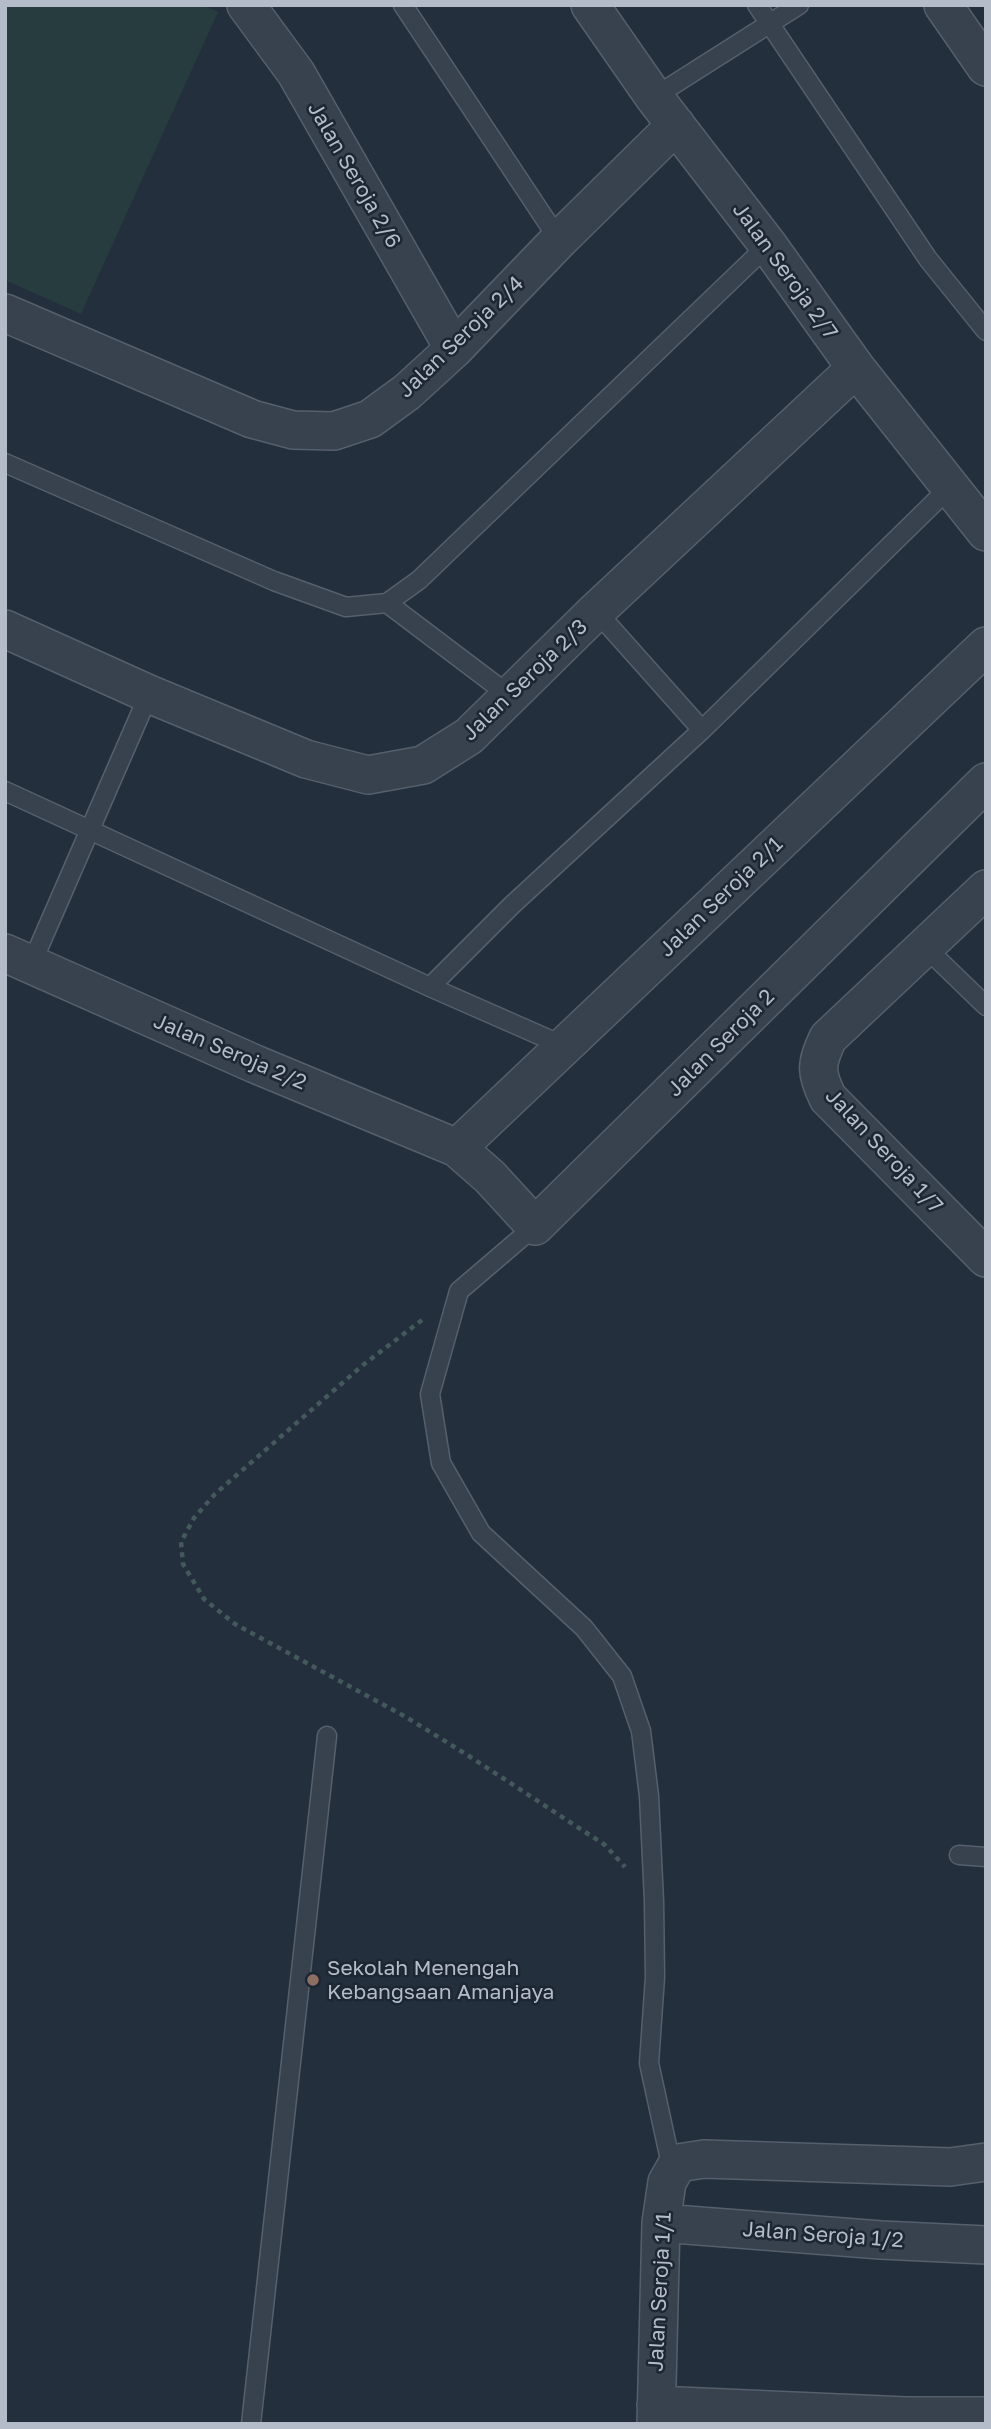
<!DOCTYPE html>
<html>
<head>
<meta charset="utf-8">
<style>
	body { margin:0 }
	#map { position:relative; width:991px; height:2429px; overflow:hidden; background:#242f3e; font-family:"Golos Text",sans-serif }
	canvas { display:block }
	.frame { position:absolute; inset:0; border:7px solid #b4bcc9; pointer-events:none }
</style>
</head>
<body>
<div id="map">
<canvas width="991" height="2429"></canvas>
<div class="frame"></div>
</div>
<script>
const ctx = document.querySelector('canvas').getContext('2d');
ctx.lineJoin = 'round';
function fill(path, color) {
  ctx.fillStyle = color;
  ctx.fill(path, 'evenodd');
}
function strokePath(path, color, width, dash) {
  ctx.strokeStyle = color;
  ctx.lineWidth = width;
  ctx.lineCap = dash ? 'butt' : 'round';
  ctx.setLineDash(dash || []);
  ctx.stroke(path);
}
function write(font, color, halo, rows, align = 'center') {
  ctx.font = font + ' "Golos Text",sans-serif';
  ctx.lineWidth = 5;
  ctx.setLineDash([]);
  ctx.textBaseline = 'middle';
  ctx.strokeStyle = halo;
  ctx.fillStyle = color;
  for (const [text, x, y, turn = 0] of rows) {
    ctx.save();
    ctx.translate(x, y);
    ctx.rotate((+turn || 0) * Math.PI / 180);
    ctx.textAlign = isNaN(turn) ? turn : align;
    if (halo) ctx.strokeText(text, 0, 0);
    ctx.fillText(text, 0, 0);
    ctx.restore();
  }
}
const green = new Path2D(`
	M5,5H203L218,12L81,314L5,280Z`);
const path = new Path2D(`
	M422,1320L363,1365L215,1494L194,1518L181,1542L183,1564L204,1599L235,1624L406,1717L469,1756L605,1845L625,1867`);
const service = new Path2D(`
	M403,5L559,240
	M757,5L928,259L986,331
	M654,97L799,5
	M5,463L274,581L346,607L387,603L419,580L768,245
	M387,603L510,696
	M596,611L702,730
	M5,791L430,987L564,1046
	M925,947L986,1006
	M31,965L149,694
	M430,987L512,905L702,730L949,488
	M535,1226L459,1291L430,1394L441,1463L481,1533L584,1628L622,1676L641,1731L649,1796L654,1901L655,1977L649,2063L672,2169
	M959,1855L986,1857
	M251,2424L327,1736`);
const minor = new Path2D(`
	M246,5L296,73L454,349
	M590,5L654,97L768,245L856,368L986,532
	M943,5L986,67
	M5,313L252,419L293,430L334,431L370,419L407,392L454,349L559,240L676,125
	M5,629L149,694L306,759L368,775L423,765L469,736L596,611L856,368
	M986,889L828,1038C816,1064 815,1072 828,1098L986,1258
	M5,953L255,1064L457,1148L490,1177L535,1226L986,782
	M457,1148L986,646
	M661,2223L881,2240L986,2245
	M656,2405L906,2416H986
	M656,2424L661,2223L667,2182L678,2163L704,2159L950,2167L986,2162`);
const markers = [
	[313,1980,7,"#8d6e63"]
];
const streetNames = [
	["Jalan Seroja 2/6",354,175,60],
	["Jalan Seroja 2/7",785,271,54],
	["Jalan Seroja 2/4",461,337,-44],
	["Jalan Seroja 2/3",525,680,-44],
	["Jalan Seroja 2/1",721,897,-44],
	["Jalan Seroja 2",721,1043,-45],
	["Jalan Seroja 2/2",230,1052,23],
	["Jalan Seroja 1/7",884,1151,47],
	["Jalan Seroja 1/2",823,2235,4],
	["Jalan Seroja 1/1",660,2292,-87]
];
const poiNames = [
	["Sekolah Menengah",327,1968],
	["Kebangsaan Amanjaya",327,1992]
];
fill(green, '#263c3f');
strokePath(service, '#565f6c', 21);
strokePath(minor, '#565f6c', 40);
strokePath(path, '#44595c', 4.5, [5, 5]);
strokePath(service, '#38414e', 18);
strokePath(minor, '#38414e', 37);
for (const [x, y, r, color] of markers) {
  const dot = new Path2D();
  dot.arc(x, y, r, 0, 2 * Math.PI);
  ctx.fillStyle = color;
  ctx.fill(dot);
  strokePath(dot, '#1d2633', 2.5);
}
write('21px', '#b4bcc9', '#1d2633', streetNames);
write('21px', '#b4bcc9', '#1d2633', poiNames, 'left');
</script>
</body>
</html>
